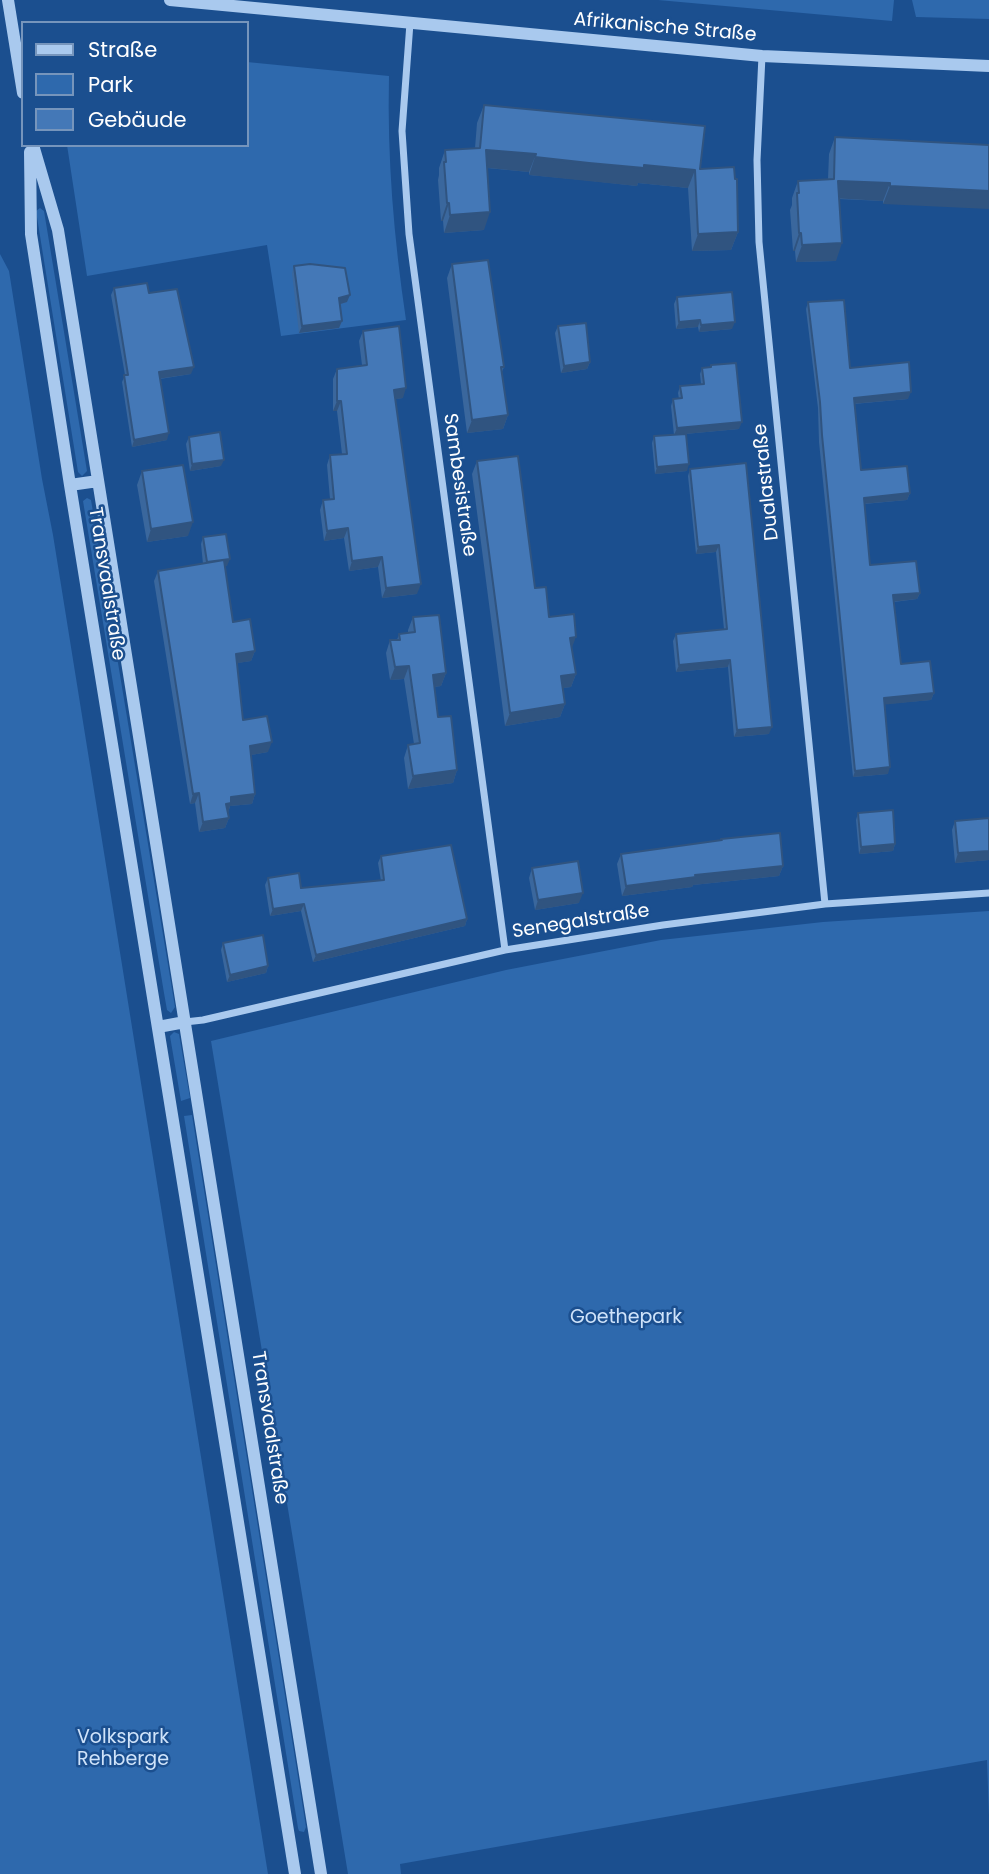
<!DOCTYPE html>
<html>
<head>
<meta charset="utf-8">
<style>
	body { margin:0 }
	#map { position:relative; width:989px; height:1874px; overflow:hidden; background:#1b4f8f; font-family:Poppins,sans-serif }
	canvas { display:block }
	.legend { position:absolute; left:21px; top:21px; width:228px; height:126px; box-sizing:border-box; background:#1b4f8f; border:2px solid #7695bc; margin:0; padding:9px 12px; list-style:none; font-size:21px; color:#fff }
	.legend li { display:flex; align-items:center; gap:14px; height:35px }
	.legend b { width:35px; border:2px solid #7695bc }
</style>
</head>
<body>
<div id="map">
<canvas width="989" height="1874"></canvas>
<ul class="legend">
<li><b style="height:9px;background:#a9c9ee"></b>Straße</li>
<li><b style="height:19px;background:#2e69ad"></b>Park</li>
<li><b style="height:19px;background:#4478b7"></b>Gebäude</li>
</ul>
</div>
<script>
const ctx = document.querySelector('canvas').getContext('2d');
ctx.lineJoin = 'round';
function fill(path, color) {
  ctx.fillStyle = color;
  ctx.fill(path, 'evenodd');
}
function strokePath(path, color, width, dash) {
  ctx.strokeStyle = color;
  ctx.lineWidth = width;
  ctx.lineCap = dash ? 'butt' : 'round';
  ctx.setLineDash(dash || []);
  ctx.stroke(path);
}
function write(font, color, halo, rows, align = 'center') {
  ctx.font = font + ' Poppins,sans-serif';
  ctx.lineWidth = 5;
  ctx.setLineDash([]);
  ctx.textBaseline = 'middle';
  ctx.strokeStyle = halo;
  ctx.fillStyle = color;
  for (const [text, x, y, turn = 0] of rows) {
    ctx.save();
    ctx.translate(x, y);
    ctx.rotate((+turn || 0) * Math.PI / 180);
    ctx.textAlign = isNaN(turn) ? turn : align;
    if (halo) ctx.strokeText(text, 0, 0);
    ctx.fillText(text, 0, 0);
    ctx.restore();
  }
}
const green = new Path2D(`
	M658,0H894L892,21Z
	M912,0H989V19L916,17Z
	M247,62L389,76C387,158 394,239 406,320L281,336L267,245L87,276L67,145H247Z
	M40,208L44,211L87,471L82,476L78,472L36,211Z
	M0,254L9,271L42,479L53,535L268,1874H0Z
	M87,498L91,500L175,1007L171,1013L167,1010L164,993L83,501Z
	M989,911V1816L987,1760L400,1864L401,1874H348L211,1041L506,970L661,940L823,922Z
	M174,1032L179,1034L190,1098L181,1101L170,1036Z
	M192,1115L306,1827L304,1832L299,1831L298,1828L184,1116Z`);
const minor = new Path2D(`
	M410,23L402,131L409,234L505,950
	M762,56L757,160L759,242L825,904
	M185,1022L203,1020L505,950L663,925L825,904L989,893`);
const tertiary = new Path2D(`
	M8,0L23,93
	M170,0L762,56L989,66
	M33,145L58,230L321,1874
	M30,152L31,234L70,485L295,1874
	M70,485L98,481
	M158,1027L185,1022`);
const wall = new Path2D(`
	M484,105L700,169L738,232L731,250L692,251L688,188L638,183L637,186L583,180L529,175V172L487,168L484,230L444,233L443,221H441L438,180L439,175V168L445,150L475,148L477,123Z
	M835,137L989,145L883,204V201L839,199L836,261L796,262L795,251H793L790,210L792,205V198L798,181L828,179L829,154Z
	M452,264L504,367L502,372L508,415L503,429L467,433L447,278Z
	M294,266L347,302L340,304L342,321L339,328L299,333L292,273Z
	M114,288L149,293L191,374L160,379L167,440L132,447L122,382L125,375L111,295Z
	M677,297L732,329L699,332L698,327L676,329L674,304Z
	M808,302L850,368L908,399L854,404L861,470L910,493L907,500L864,504L870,565L920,593L917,599L894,602L901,664L934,693L931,700L885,704L888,774L853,777L819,442L818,408L806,309Z
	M558,326L590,362L587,369L561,373L555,333Z
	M363,331L403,398L395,399L417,594L382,598L378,567L349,571L344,538L324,541L320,510L323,500L330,499L327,465L330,455L342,454L337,411H333V379L337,369L362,365L359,341Z
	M711,365L739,429L674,435L671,406L673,399H679L678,393L680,386L701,384L700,374L702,368L710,367Z
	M654,436L687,471L655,474L652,443Z
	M189,437L221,466L190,471L186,444Z
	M477,461L549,617L572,648L576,674L571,687L563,688L565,704L560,717L505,726L472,474Z
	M746,463L769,734L734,737L728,667L676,672L673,641L676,634L724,629L716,552L696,554L688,476L690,469Z
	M142,471L188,536L147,542L137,485Z
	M203,537L227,566H225L233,622L255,651L251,661L237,663L243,720L268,752L251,755L255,794L252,804L230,806L228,813L229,818L225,828L199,832L195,803L190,804L154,581L158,571L203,564L201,544Z
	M413,617L446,673L441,686L434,687L438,717L457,770L453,783L408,789L404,758L408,745L414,744L404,679L390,680L386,653L390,640H397L399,634L408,633V630Z
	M858,813L895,844L893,851L859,854L856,820Z
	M989,818V860L955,863L952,830L955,821Z
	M621,854L783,866L779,876L693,885L692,887L622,896L617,864Z
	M381,856L467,919L465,926L313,962L301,911L270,916L265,885L268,878L301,888L381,881L378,863Z
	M532,868L579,903L535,910L529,878Z
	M223,943L268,966L266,973L227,982L221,950Z`);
const shadedWall = new Path2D(`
	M486,150L536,154L529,172L479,167Z
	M535,157L644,165L695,170L688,188L638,183L637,186L529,175Z
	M838,181L890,183L883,201L832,198Z
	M890,186L989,191V209L883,204Z
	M447,203H449L443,221H441Z
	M490,212L484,230L444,233L450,215Z
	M738,232L731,250L692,251L698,234Z
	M799,233H801L795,251H793Z
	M842,243L836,261L796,262L802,245Z
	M350,295L347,302L337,305L339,298Z
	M700,320L698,327L676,329L679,322Z
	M342,321L339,328L299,333L302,326Z
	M735,322L732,329L699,332L701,325Z
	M590,362L587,369L561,373L564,366Z
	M194,367L191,374L157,379L159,372Z
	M406,388L403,398L391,400L394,390Z
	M911,392L908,399L851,404L854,398Z
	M337,401H341L337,411H333Z
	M508,415L503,429L467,433L472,420Z
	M742,422L739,429L674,435L677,428Z
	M169,433L167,440L132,447L134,440Z
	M224,460L221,466L190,471L192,464Z
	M689,464L687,471L655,474L657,467Z
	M910,493L907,500L861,504L864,498Z
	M193,522L188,536L147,542L151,529Z
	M348,528L344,538L324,541L327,531Z
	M719,545L716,552L696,554L698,547Z
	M382,557L378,567L349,571L352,561Z
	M230,559L227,566L204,569L207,562Z
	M421,584L417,594L382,598L386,588Z
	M920,593L917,599L890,602L893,595Z
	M576,637L571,650L570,638Z
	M255,651L251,661L232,664L236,654Z
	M730,660L728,667L676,672L679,665Z
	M409,666L404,679L390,680L395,667Z
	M446,673L441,686L428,688L433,675Z
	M576,674L571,687L556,689L561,676Z
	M934,693L931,700L881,705L884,698Z
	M565,704L560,717L505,726L510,713Z
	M772,727L769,734L734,737L737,730Z
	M272,742L268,752L246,756L250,746Z
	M890,767L888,774L853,777L855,771Z
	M457,770L453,783L408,789L413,776Z
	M199,793L195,803L190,804L193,794Z
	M255,794L252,804L230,806L228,813L226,804L231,797Z
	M229,818L225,828L199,832L203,822Z
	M895,844L893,851L859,854L861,847Z
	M989,851V860L955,863L958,853Z
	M783,866L779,876L693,885L692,887L622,896L626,886L695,875Z
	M583,893L579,903L535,910L538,900Z
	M304,904L301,911L270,916L273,909Z
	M467,919L465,926L313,962L316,955Z
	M268,966L266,973L227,982L230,975Z`);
const building = new Path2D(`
	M484,105L705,126L700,169L734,167L735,179H737L738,232L698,234L695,170L644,165V168L589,163L535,157L536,154L486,150L490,212L450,215L449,203H447L444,162H446L445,150L480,148Z
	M835,137L989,145V191L890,186V183L838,181L842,243L802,245L801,233H799L797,193H799L798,181L834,179Z
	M488,260L504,367H501L508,415L472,420L452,264Z
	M310,264L345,268L350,295L339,298L342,321L302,326L294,266Z
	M147,283L149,293L177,289L194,367L159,372L169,433L134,440L124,375H128L114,288Z
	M732,292L735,322L701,325L700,320L679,322L677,297Z
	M844,300L850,368L909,362L911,392L854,398L861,470L907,466L910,493L864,498L870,565L916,561L920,593L893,595L901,664L930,661L934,693L884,698L890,767L855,771L822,435L820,402L808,302Z
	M586,323L590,362L564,366L558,326Z
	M399,326L406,388L394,390L421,584L386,588L382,557L352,561L348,528L327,531L323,500L334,499L330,455L347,454L341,401H337V369L367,365L363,331Z
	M736,363L742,422L677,428L673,399L682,398L680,386L704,384L702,368L711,367V365Z
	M220,432L224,460L192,464L189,437Z
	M686,434L689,464L657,467L654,436Z
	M518,456L535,588L546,587L549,617L574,614L576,637L570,638L576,674L561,676L565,704L510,713L477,461Z
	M746,463L772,727L737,730L730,660L679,665L676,634L727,629L719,545L698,547L690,469Z
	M183,465L193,522L151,529L142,471Z
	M226,534L230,559L207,562L203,537Z
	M224,560L233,622L250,619L255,651L236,654L243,720L267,716L272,742L250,746L255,794L231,797V803L226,804L229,818L203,822L199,793L193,794L158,571Z
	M439,615L446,673L433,675L438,717L451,716L457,770L413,776L408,745L420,743L409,666L395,667L390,640H400L399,634L415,632L413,617Z
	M893,810L895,844L861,847L858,813Z
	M989,818V851L958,853L955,821Z
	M780,833L783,866L695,875L696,877L626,886L621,854L722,840L721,839Z
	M451,845L467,919L316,955L304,904L273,909L268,878L299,873L301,888L384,880L381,856Z
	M578,861L583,893L538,900L532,868Z
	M263,935L268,966L230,975L223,943Z`);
const streetNames = [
	["Afrikanische Straße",665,28,5],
	["Dualastraße",767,482,-96],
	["Sambesistraße",459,485,82],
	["Transvaalstraße",106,584,81],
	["Senegalstraße",581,922,-9],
	["Transvaalstraße",269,1428,81]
];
const parkNames = [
	["Goethepark",626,1318],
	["Volkspark",123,1738],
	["Rehberge",123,1760]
];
fill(green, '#2e69ad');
strokePath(minor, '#a9c9ee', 7);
strokePath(tertiary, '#a9c9ee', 12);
fill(wall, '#3a679d');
fill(shadedWall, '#305480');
fill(building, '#4478b7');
strokePath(building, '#305480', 2);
write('19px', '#fff', '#1b4f8f', streetNames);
write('19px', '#cfe3fa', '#1b4f8f', parkNames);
</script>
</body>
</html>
